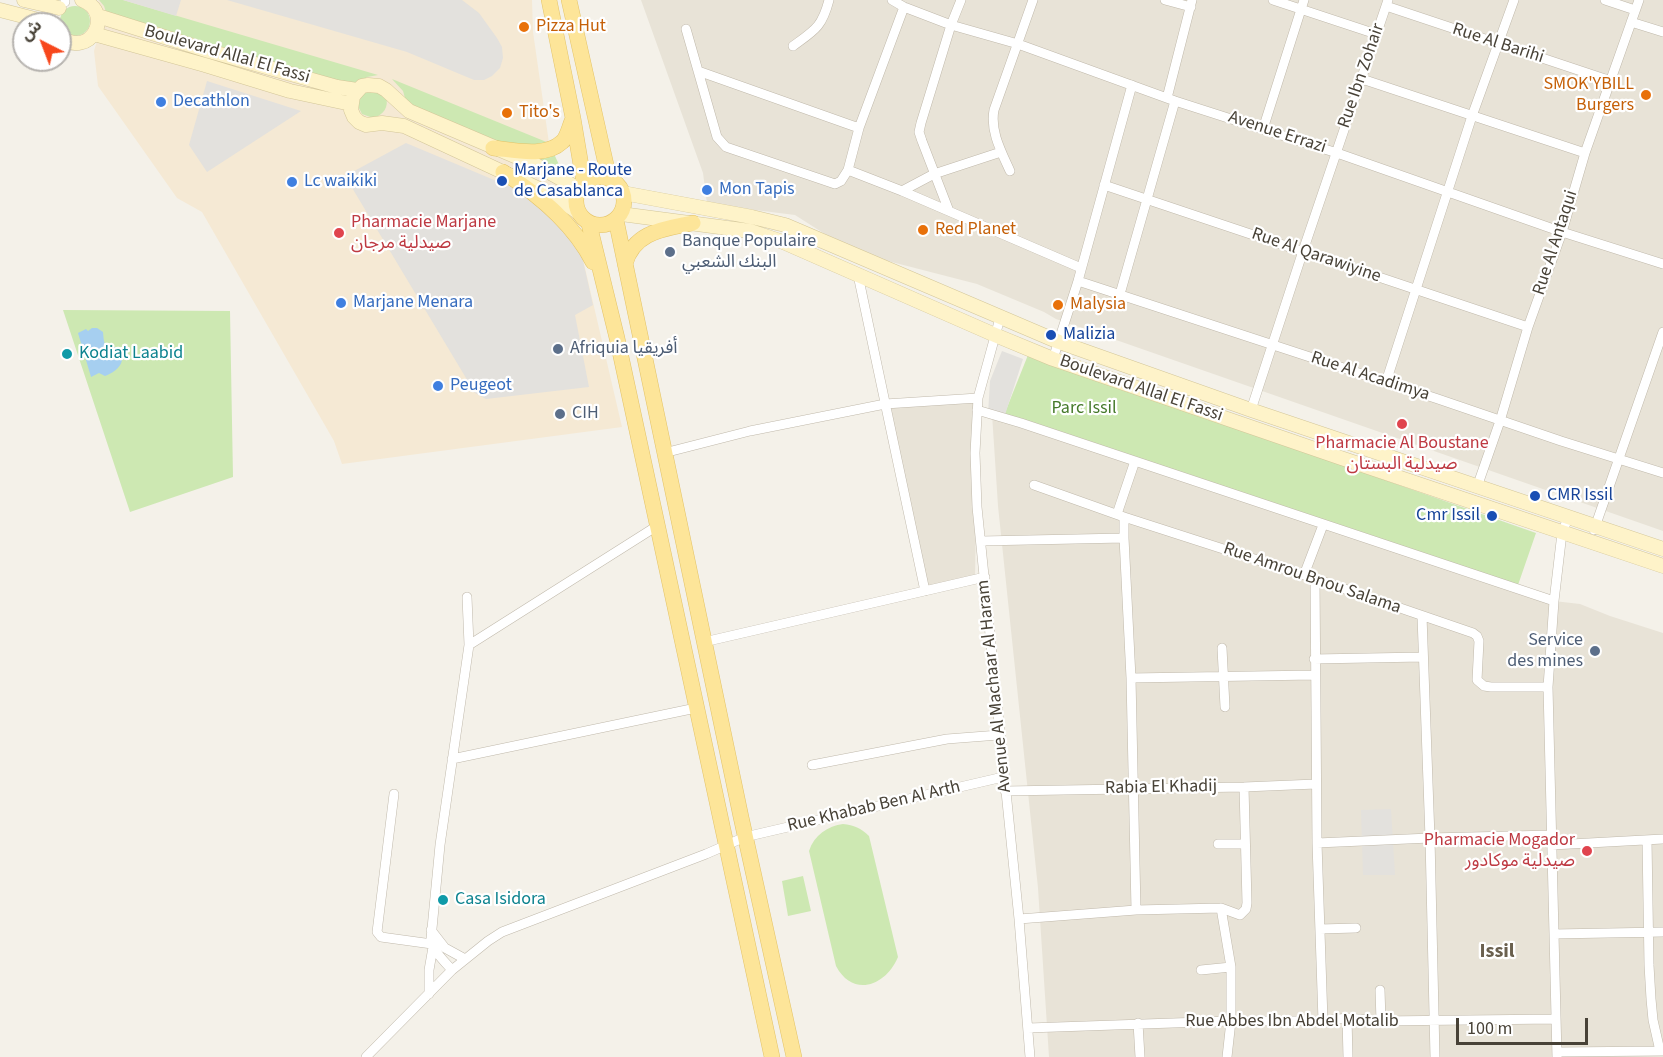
<!DOCTYPE html>
<html>
<head>
<meta charset="utf-8">
<style>
	body { margin:0 }
	#map { position:relative; width:1663px; height:1057px; overflow:hidden; background:#f4f1e9; font-family:"Source Sans 3","Noto Sans Arabic",sans-serif }
	canvas { display:block }
	.north { position:absolute; left:12px; top:12px; width:60px; height:60px; box-sizing:border-box; background:#fff; border:2px solid #b6b3af; border-radius:50%; rotate:318deg; font-size:16px; font-weight:700; line-height:24px; text-align:center; color:#484237 }
	.north::after { content:''; display:block; margin:auto; width:21px; height:27px; background:#f7471c; clip-path:polygon(50% 0,100% 100%,50% 72%,0 100%) }
	.scale { position:absolute; left:1456px; top:1018px; width:132px; height:27px; box-sizing:border-box; border:3px solid #484237; border-top:0; padding-left:8px; font-size:18px; line-height:21px; white-space:nowrap; color:#484237; -webkit-text-stroke:4px #fff; paint-order:stroke }
</style>
</head>
<body>
<div id="map">
<canvas width="1663" height="1057"></canvas>
<div class="north">ش</div>
<div class="scale">100 m</div>
</div>
<script>
const ctx = document.querySelector('canvas').getContext('2d');
ctx.lineJoin = 'round';
function fill(path, color) {
  ctx.fillStyle = color;
  ctx.fill(path, 'evenodd');
}
function strokePath(path, color, width, dash) {
  ctx.strokeStyle = color;
  ctx.lineWidth = width;
  ctx.lineCap = dash ? 'butt' : 'round';
  ctx.setLineDash(dash || []);
  ctx.stroke(path);
}
function write(font, color, halo, rows, align = 'center') {
  ctx.font = font + ' "Source Sans 3","Noto Sans Arabic",sans-serif';
  ctx.lineWidth = 4.5;
  ctx.setLineDash([]);
  ctx.textBaseline = 'middle';
  ctx.strokeStyle = halo;
  ctx.fillStyle = color;
  for (const [text, x, y, turn = 0] of rows) {
    ctx.save();
    ctx.translate(x, y);
    ctx.rotate((+turn || 0) * Math.PI / 180);
    ctx.textAlign = isNaN(turn) ? turn : align;
    if (halo) ctx.strokeText(text, 0, 0);
    ctx.fillText(text, 0, 0);
    ctx.restore();
  }
}
const residential = new Path2D(`
	M641,0H1663V531L1056,319L1044,312L977,284L853,252L795,215L707,204L703,173Z
	M978,398L975,579L925,591L885,404Z
	M992,414L1554,601L1580,604L1610,616L1663,633V1057H1049L1038,888L998,506Z`);
const commercial = new Path2D(`
	M98,0H532L533,32L549,143L575,225L622,427L342,464L334,441L202,212L177,198L98,86L94,51L102,24Z`);
const green = new Path2D(`
	M99,0H123L378,75L367,77L353,87L107,15L104,6Z
	M60 21a15 15 0 1 1 30 0a15 15 0 1 1-30 0Z
	M392,79L549,143L561,169L407,105L403,91Z
	M371,88L386,96C389,107 384,115 373,118L362,114L357,104L361,93Z
	M63,310L230,311L233,477L130,512Z
	M1028,355L1536,533L1518,585L1004,415Z
	M843,824C854,825 861,828 869,836L898,957C886,986 853,998 836,966L809,851C814,835 828,826 843,824Z
	M803,876L811,911L788,916L782,881Z`);
const parking = new Path2D(`
	M123,0H181L176,16Z
	M227,0H462L479,13L497,38L502,47L503,58L500,68L492,76L484,80H474L407,52Z
	M207,81L301,111L207,172L189,145Z
	M406,143L518,190L575,225L593,305L575,315L589,387L486,399L475,393L345,176Z
	M1002,351L1023,359L1004,418L988,414L990,381Z
	M1391,809L1395,875H1363L1361,810Z`);
const water = new Path2D(`
	M97,328L103,332C104,341 103,349 116,347C129,359 119,371 105,376L99,373L91,377L78,333L86,329L88,331L92,328Z`);
const street = new Path2D(`
	M65,0V2
	M892,0L904,7L951,25L1018,44L1175,101L1337,153L1562,232L1663,264
	M1165,0L1191,7
	M1273,0L1376,34
	M1605,0L1635,10
	M1386,6L1611,81
	M1631,22L1663,32
	M686,29L717,137L726,147L835,184L841,181L848,170L859,128L904,7
	M793,46C815,30 822,27 829,0
	M698,71L859,128
	M1362,79L1585,153
	M1167,98L1192,0
	M1263,129L1304,0
	M848,170L902,191L1081,268
	M1010,171C1001,151 990,131 994,110L1033,0
	M1104,185L1528,327
	M902,191L934,174L1001,152
	M949,211L922,141L919,132L921,123L951,25L961,0
	M858,275L925,591
	M1078,281L1438,399L1561,441L1663,473
	M1120,294L1175,101
	M1000,318L978,398L975,453L977,507L1019,919L1030,1057
	M1053,359L1078,281L1132,85
	M1386,382L1472,116L1514,0
	M977,410L1021,423L1554,601
	M1251,410L1303,251L1388,0
	M664,453L750,431L885,404L978,398
	M1034,485L1124,517L1304,575L1473,633L1477,636L1479,641L1477,680L1484,686L1491,687H1548
	M1477,487L1500,421L1528,327L1562,232L1585,153L1639,0
	M1117,514L1135,461
	M1124,517V538L1131,678L1136,910
	M1594,530L1663,332
	M981,541L1124,538
	M1304,575L1323,525
	M1315,579L1317,843L1323,1021
	M1422,616L1430,838L1435,1057
	M704,642L985,577
	M469,645L657,526
	M1222,648L1225,707
	M1314,659L1423,657
	M1131,678L1314,675
	M452,759L696,708
	M812,765L947,739L999,735
	M1005,791L1244,787L1316,784
	M394,794L377,932L381,937L432,944
	M1647,840L1649,965L1651,999L1653,1020L1660,1051
	M1317,843L1430,838L1552,835
	M1218,844H1245
	M1552,845L1663,839
	M1221,908L1231,967V1021L1227,1057
	M1019,919L1136,910L1221,908L1240,915L1246,909L1247,903L1244,787
	M1320,929L1356,928
	M431,930L445,948L465,959
	M1554,934L1663,932
	M452,970C443,960 434,952 431,939L440,845L469,645L467,597
	M1201,970L1231,967
	M1380,990L1381,1021
	M429,994V970L433,947
	M1347,1018L1348,1057
	M1138,1023L1140,1057
	M1028,1028L1231,1021H1323L1347,1018L1381,1021L1556,1019
	M1557,1052L1663,1051
	M366,1057L452,970L488,941L502,932L706,854L745,837L1003,777
	M1557,1057L1548,687L1554,601L1562,533L1568,518`);
const secondary = new Path2D(`
	M24,0L59,8
	M0,10L54,24
	M98,16L209,51L337,87L357,90
	M94,34L205,65L290,91L351,104
	M60,36C89,61 116,13 82,0
	M623,193L752,217L785,225L1059,342L1251,410L1663,549
	M578,212L550,194L404,126L382,123L366,125L359,122L354,117L351,110L353,96L362,86L368,85L379,86L386,90L409,111L536,165L579,189
	M621,214L750,231L783,242L995,335L1053,359L1341,458L1663,566`);
const primary = new Path2D(`
	M549,0L573,118L584,183
	M569,0L609,178
	M493,148C514,150 545,158 562,142C567,138 569,128 572,121
	M503,172C539,195 573,223 593,262
	M576 201a24 24 0 1 1 48 0a24 24 0 1 1-48 0Z
	M616,220L741,817L794,1057
	M589,224L617,338L772,1057
	M625,264C634,231 665,229 693,223`);
const markers = [
	[524,27,6,"#e8710a"],
	[1646,95,6,"#e8710a"],
	[161,102,6,"#3f7fe0"],
	[507,113,6,"#e8710a"],
	[502,181,6,"#1a4fb4"],
	[292,182,6,"#3f7fe0"],
	[707,190,6,"#3f7fe0"],
	[923,230,6,"#e8710a"],
	[339,233,6,"#e0444e"],
	[670,252,6,"#5c6f8a"],
	[341,303,6,"#3f7fe0"],
	[1058,305,6,"#e8710a"],
	[1051,335,6,"#1a4fb4"],
	[558,349,6,"#5c6f8a"],
	[67,354,6,"#0f9aa8"],
	[438,386,6,"#3f7fe0"],
	[560,414,6,"#5c6f8a"],
	[1402,424,6,"#e0444e"],
	[1535,496,6,"#1a4fb4"],
	[1492,516,6,"#1a4fb4"],
	[1595,651,6,"#5c6f8a"],
	[1587,851,6,"#e0444e"],
	[443,900,6,"#0f9aa8"]
];
const foodNames = [
	["Pizza Hut",536,27],
	["SMOK'YBILL",1634,85,"right"],
	["Burgers",1634,106,"right"],
	["Tito's",519,113],
	["Red Planet",935,230],
	["Malysia",1070,305]
];
const streetNames = [
	["Rue Al Barihi",1498,44,18],
	["Boulevard Allal El Fassi",227,55,16],
	["Rue Ibn Zohair",1362,76,-71],
	["Avenue Errazi",1277,133,18],
	["Rue Al Antaqui",1556,243,-72],
	["Rue Al Qarawiyine",1316,256,19],
	["Rue Al Acadimya",1370,377,18],
	["Boulevard Allal El Fassi",1141,389,19],
	["Rue Amrou Bnou Salama",1312,579,19],
	["Avenue Al Machaar Al Haram",995,686,-96],
	["Rabia El Khadij",1161,788,-1],
	["Rue Khabab Ben Al Arth",874,807,-13],
	["Rue Abbes Ibn Abdel Motalib",1292,1022]
];
const shopNames = [
	["Decathlon",173,102],
	["Lc waikiki",304,182],
	["Mon Tapis",719,190],
	["Marjane Menara",353,303],
	["Peugeot",450,386]
];
const transitNames = [
	["Marjane - Route",514,171],
	["de Casablanca",514,192],
	["Malizia",1063,335],
	["CMR Issil",1547,496],
	["Cmr Issil",1480,516,"right"]
];
const healthNames = [
	["Pharmacie Marjane",351,223],
	["صيدلية مرجان",351,244],
	["Pharmacie Al Boustane",1402,444,"center"],
	["صيدلية البستان",1402,465,"center"],
	["Pharmacie Mogador",1575,841,"right"],
	["صيدلية موكادور",1575,862,"right"]
];
const serviceNames = [
	["Banque Populaire",682,242],
	["البنك الشعبي",682,263],
	["Afriquia أفريقيا",570,349],
	["CIH",572,414],
	["Service",1583,641,"right"],
	["des mines",1583,662,"right"]
];
const cultureNames = [
	["Kodiat Laabid",79,354],
	["Casa Isidora",455,900]
];
const parkNames = [
	["Parc Issil",1084,409]
];
const neighbourhoodNames = [
	["Issil",1497,953]
];
fill(residential, '#e8e3d7');
fill(commercial, '#f5e9d4');
fill(green, '#cde8b2');
fill(parking, '#e3e1dd');
fill(water, '#a6cff0');
strokePath(street, '#c0b9ab', 10);
strokePath(secondary, '#d3c699', 15);
strokePath(primary, '#e3c368', 16);
strokePath(street, '#fff', 9);
strokePath(secondary, '#fef3c9', 14);
strokePath(primary, '#fde599', 15);
for (const [x, y, r, color] of markers) {
  const dot = new Path2D();
  dot.arc(x, y, r, 0, 2 * Math.PI);
  ctx.fillStyle = color;
  ctx.fill(dot);
  strokePath(dot, '#fff', 2);
}
write('18px', '#c56008', '#fff', foodNames, 'left');
write('18px', '#484237', '#fff', streetNames);
write('18px', '#366cbe', '#fff', shopNames, 'left');
write('18px', '#164399', '#fff', transitNames, 'left');
write('18px', '#be3a42', '#fff', healthNames, 'left');
write('18px', '#4e5e75', '#fff', serviceNames, 'left');
write('18px', '#0d838f', '#fff', cultureNames, 'left');
write('18px', '#45792a', '#fff', parkNames);
write('bold 20px', '#6a604e', '#fff', neighbourhoodNames);
</script>
</body>
</html>
